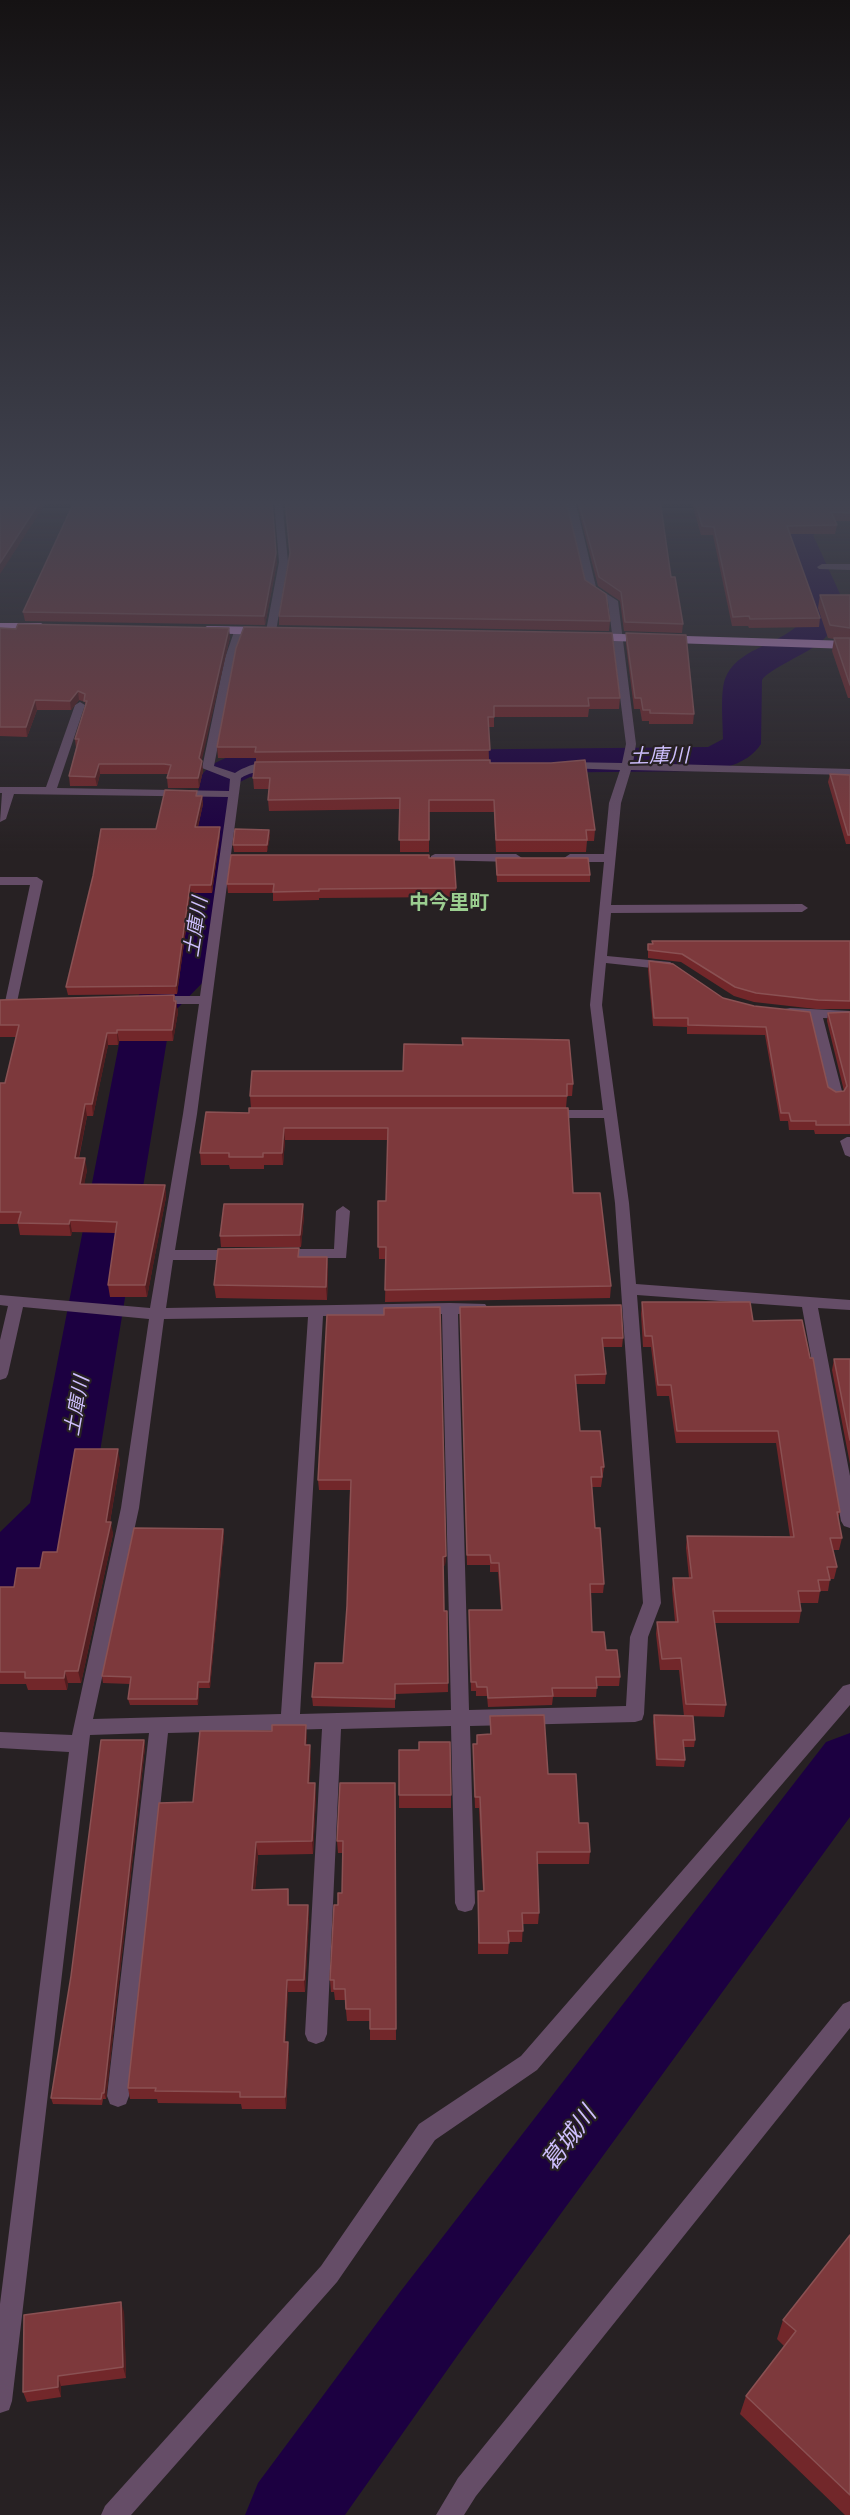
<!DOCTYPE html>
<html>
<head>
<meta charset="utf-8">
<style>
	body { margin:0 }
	canvas { display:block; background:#272123 }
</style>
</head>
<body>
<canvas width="850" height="2515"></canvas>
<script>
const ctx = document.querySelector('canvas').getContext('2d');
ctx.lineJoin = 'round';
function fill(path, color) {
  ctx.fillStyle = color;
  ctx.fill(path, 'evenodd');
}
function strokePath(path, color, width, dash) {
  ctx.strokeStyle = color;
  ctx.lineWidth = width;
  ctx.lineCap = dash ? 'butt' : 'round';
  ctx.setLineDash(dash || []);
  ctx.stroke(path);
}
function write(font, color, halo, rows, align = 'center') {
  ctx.font = font + ' "Archivo Narrow","Noto Sans JP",sans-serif';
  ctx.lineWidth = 4.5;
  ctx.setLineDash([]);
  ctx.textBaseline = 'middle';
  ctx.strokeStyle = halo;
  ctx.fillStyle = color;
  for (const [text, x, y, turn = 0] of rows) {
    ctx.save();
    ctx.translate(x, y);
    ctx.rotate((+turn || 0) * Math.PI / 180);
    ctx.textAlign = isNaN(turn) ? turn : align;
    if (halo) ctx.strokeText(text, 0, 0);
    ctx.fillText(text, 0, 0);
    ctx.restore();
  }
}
const river = new Path2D(`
	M790,500H822L828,522L823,529L813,535L846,607C839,618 831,633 821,642C808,653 767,670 762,680L761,744C748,763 729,767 708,771L416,774L402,770L396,762L402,754L416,750L708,747L723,739C723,724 720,693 725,679C736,649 776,646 798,625C803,620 807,613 811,607L779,532L783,525L795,518Z
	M327,751L341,755L347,763L341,771L327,775L250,777L240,782L212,973L171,1015L90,1513L81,1530L22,1590L0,1597V1532L30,1503L125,1013L149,982L167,968L201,776C224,743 291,752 327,751Z
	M850,1733V1817L460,2352L345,2515H245L258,2483L400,2292L826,1742Z`);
const minor = new Path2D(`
	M274,500H282L288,562L276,631L271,634L266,631L279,562Z
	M566,500H575L596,587L618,601L636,744L633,763L850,769V775L631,770L621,803L611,905L802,904L808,908L802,912L611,913L607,956L670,962L676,966L670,970L606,963L602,1005L629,1203L636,1284L850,1300V1310L818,1308L850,1476V1528L844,1526L841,1521L802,1307L637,1295L661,1603L648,1637L644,1714L642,1720L635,1722L470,1726L475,1903L472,1910L465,1912L458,1910L455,1903L451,1726L341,1729L327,2034L324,2041L316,2044L308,2041L305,2034L322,1729L168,1733L129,2096L126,2104L118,2107L110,2104L107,2096L149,1733L90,1735L12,2401L9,2410L0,2413V2304L69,1752L0,1748V1732L72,1735L121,1508L149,1319L23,1307L8,1374L6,1378L0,1380V1340L8,1306L0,1305V1295L150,1308L183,1114L199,1004H155L149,1000L155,996H200L228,797L14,794L6,819L0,822L2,793H0V787H46L75,705L80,702L85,705L57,788L229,791L230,779L202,768L225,658L235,629L244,631L235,658L214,766L235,773C247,765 268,758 281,767C271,774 257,768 241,778L197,1114L175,1250H236L243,1255L236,1260H173L166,1308L450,1303L485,1304L488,1308L485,1312L458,1314L469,1710L626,1706L630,1637L643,1603L615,1203L604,1118H550L543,1114L550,1110H603L590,1005L604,862H570L564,858L570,854H604L609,803L620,770L566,768L561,765L566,762L622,763L626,744L608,602L587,588ZM442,1314L451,1710L300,1714L323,1316ZM308,1317L281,1714L93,1719L139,1508L164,1319Z
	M822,564H850V570L819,569L817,567Z
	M435,854H516L522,858L516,862L431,860V856Z
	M0,877H37L43,881L17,1002L11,1006L5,1002L30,885H0Z
	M790,1008L850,1011V1019L823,1018L843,1095L841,1098L836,1099L829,1095L810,1017L785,1015L783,1012L785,1009Z
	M847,1137H850V1157L845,1155L840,1141Z
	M343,1206L350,1211L346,1258H276L274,1254L276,1250L281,1249H334L336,1211Z
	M850,1684V1705L537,2070L435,2140L337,2282L131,2515H101L105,2506L321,2266L419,2124L521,2056L843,1686Z
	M850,2001V2028L476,2496L464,2515H436L458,2478L843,2004Z`);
const highway = new Path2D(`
	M0,623H41L47,627L41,631H0Z
	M207,626L266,627L272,631L266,635L203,633L201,630Z
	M588,633L850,641V649L584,640L582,637Z`);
const wall = new Path2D(`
	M576,500H660L671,577L683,624L682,633L624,631L620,601L598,586Z
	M691,500H850V521H835L837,525L835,534H790L820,618L819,627L749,628L748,626H732L713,535H701Z
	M290,555L585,580L610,621L609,631L279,625V616Z
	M277,562L265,625L25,621L23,612Z
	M820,595L850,596V698H848L832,651L834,639L828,638L818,608Z
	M0,628L230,637L201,761L203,771L199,788H168L167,778L168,774H100L97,786H70L69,776L76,748L75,739L85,707V702L79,700L71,710H37L27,737L0,736Z
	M626,633L694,714L693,724H649V721H642L640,709H634L626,644Z
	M236,648L620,698L619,709H589L588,717H494V727H488L489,760L490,763L595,830L594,841H587L586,852H496L494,812H429V852H400V809L269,811L268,800L269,789H254L253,778L256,762V758H218L217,747Z
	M830,774L850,775V844H846L828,782Z
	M197,796H202L203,804L198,827H220V835L212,893H191L177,994L68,995L66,987L156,829Z
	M269,830L270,836L267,852H234L233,845Z
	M429,858L456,888V897L319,898V900L273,901V893H228L227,884Z
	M496,858L590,875V882H497Z
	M652,941H850V1009H816L754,1002L734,996L681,962L648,958V944H652Z
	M649,961L723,998L754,1006L828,1087L836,1092L844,1091L827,1021L828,1013L850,1012V1134H815L814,1130H789L788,1121H780L765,1035L687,1034V1027L653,1026L648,970Z
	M174,995L178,1012L173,1041H119L118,1045H108L93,1116H87L79,1158L87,1170L84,1184L165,1185L166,1197L147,1297H110L108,1285L116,1233L72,1232L71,1236L20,1235L18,1224H0V1083H5L16,1037H0V1000Z
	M573,1084L572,1096H567L566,1108H251L250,1096Z
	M568,1108L573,1193L611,1286L610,1298L385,1302L386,1259H379L378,1201H386L388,1140H285L283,1165H264V1169H230L229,1165H201L200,1153L249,1113Z
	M304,1216L301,1247H221L220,1236Z
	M299,1257H327L328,1270L327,1300L216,1298L214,1285Z
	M642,1302L753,1321L840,1512L838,1519L842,1538L839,1550H833L837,1567L834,1579H830L828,1591H820L818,1603H800L801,1611L799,1623H715L726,1705L724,1717L684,1716L679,1670H660L656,1634L657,1622H675L672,1589L673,1578H689L686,1548L687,1536L790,1537L776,1443H676L669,1396H657L651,1347H643L641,1314Z
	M327,1315L446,1556L445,1565L443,1566L444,1611H447L448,1692L395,1694V1708L313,1706L312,1697L343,1663L347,1606L350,1490H319L318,1480Z
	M460,1316L623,1338L622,1347H603L606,1374L605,1384H575L580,1431L604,1467L601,1487H592L595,1528L604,1584L603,1593H591L592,1632L606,1650L620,1677L619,1686H597L596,1697H553L552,1705L488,1707L487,1696H476V1691H471L469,1610H501L498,1572H490V1565H467Z
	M834,1359H850V1464L832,1370Z
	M120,1462L110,1522L113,1534L81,1683H68L67,1690H28L26,1684H0V1587H14L40,1568L57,1552Z
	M223,1529L224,1536L210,1688H199L198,1705H130L128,1699L130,1684L103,1683L102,1676Z
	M654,1715L695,1740L694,1747H684L685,1760L684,1767L656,1766L653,1722Z
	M490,1716L548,1774L579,1823L590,1852L589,1864H537L539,1913L538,1924H523L522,1942H509L508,1954H478V1891H483L479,1808H475L473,1744H477V1735L490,1734Z
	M306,1725V1745L311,1758L309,1783L316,1796L313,1854L258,1855L255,1890L288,1889L289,1905H308L309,1917L305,1992H288L285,2042H288L289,2054L286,2109H242L241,2104L158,2103L157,2099H130L128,2088L193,1802L272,1731Z
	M144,1740L145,1747L106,2099H103L102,2105L53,2104L51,2098Z
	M399,1750H419L451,1795V1808H399Z
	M395,1783L396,2040H370V2021H347L345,2000H335L334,1992H331L330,1980L338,1905L342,1893L343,1853H338L337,1841Z
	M850,2235V2515H845L740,2414L746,2396L784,2346L777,2339L783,2320Z
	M124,2312L126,2378L61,2386V2397L27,2402L23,2392Z`);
const shadedWall = new Path2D(`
	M41,500H48L0,574V563Z
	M276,553L277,562L265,625L264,616Z
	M229,628L230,637L200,768L199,758Z
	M78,691L79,700L71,710L70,701Z
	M35,700L37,710L27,737L26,727Z
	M202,761L203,771L199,788L198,778Z
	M99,764L100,774L97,786L95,777Z
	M202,796L203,804L196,835L195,827Z
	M220,827V835L212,893L211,885Z
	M269,830L270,836L267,852V845Z
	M190,885L191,893L177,994L176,986Z
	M174,995L176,1006V1001L178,1012L173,1041L172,1030Z
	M117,1030L119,1041L118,1045L117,1033Z
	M107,1033L108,1045L93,1116L92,1104Z
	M85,1104L87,1116L76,1170L75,1158Z
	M284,1128L285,1140L283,1165L282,1153Z
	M85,1158L87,1170L82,1196L80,1184Z
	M165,1185L166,1197L147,1297L145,1285Z
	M303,1204L304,1216L301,1247L300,1235Z
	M70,1220L72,1232L71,1236L69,1224Z
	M327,1257L328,1270L327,1300L326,1287Z
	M118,1449L120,1462L108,1533L111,1522L113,1534L81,1683L78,1671L106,1522Z
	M223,1529L224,1536L210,1688L209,1682Z
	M446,1556L445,1565L443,1566V1557Z
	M65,1671L68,1683L67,1690L64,1678Z
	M198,1682L199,1688L198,1705L197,1699Z
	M306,1725L307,1738L306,1758L305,1745Z
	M144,1740L145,1747L106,2099L104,2093Z
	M310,1745L311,1758L309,1796L308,1783Z
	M315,1783L316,1796L313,1854L312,1841Z
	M256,1842L258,1855L254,1902L252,1890Z
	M308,1905L309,1917L305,1992L304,1980Z
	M287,1980L288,1992L285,2054L284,2042Z
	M288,2042L289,2054L286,2109L285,2097Z
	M121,2302L124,2312L126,2378L123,2367Z
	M58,2376L61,2386V2397L58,2387Z`);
const building = new Path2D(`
	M0,500H41L0,563Z
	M75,500H272L276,553L264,616L23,612Z
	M285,500H566L585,580L606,594L610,621L279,616L290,553Z
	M578,500H660L671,577H675L683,624L625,622L621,592L599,577Z
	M695,500H850V513L831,512L837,525L787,526L820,618L750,619L749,616L733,617L714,527L702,526Z
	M820,595H850V628L830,625Z
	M18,624L229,628L199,758L202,761L198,778H167L171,765L164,764H99L95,777L69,776L79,739H75L87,701H84L85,694L78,691L70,701L35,700L26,727H0V628L16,629Z
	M244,627L612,633L620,698H588L589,706H494V717H488L490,750L255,752L256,747H217L236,648Z
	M626,633L686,635L694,714L650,713V710H643L641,698H635Z
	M834,638H850V685Z
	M490,760V763H551L585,760L595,830H586L587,840H496L494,800H429V840H399L400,798L268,800L270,778H253L255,762Z
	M830,774L850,775V835H848Z
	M165,790L197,791L196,796H202L195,827H220L211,885H190L176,986L66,987L93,876L101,829H156Z
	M235,829L269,830L267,845H233Z
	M231,855H429V858H454L456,888L319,889V891L273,892L274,884H227Z
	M496,858H588L590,875H497Z
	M652,941H850V1001L818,1000L756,993L735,987L682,954L648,950V944H653Z
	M649,961L673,964L723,998L754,1006L810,1012L828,1087L836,1092L844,1091L847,1086L828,1013L850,1012V1125H816V1121H791L789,1113H781L766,1027L688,1025V1018H654Z
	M174,995V1001H176L172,1030H117V1033H107L92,1104H85L75,1158H85L80,1184L165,1185L145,1285H108L117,1222L70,1220L69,1224L18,1223L21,1212H0V1083H5L19,1025H0V1000Z
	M462,1038L569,1040L573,1084H567V1096H250L252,1071H403L404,1044L463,1045Z
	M249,1108H568L573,1193H600L611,1286L385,1290L386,1247H378V1201H386L388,1128H284L282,1153H263V1157H229V1153H200L206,1112L249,1113Z
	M224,1204H303L300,1235L220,1236Z
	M299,1248L298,1257H327L326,1287L214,1285L218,1249Z
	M642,1302H750L753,1321L802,1320L810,1358H813L840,1512H837L842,1538H830L837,1567H827L830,1580H818L820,1591H798L801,1611H713L726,1705L686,1704L681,1658L662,1659L657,1622H678L673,1578H692L687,1536L794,1537L778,1431H677L671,1385H658L652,1336H645Z
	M621,1305L623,1338H602L606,1374L575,1375L580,1431H600L604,1467H601L602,1477H591L595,1528H600L604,1584H590L592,1632H604L606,1650H617L620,1677H596L597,1688H552L553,1696L488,1698L487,1687H477L476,1682H471L469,1610H502L499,1563H491L490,1555H467L460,1307Z
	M440,1307L446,1556L443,1557L444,1611H447L448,1683L395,1684V1699L312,1697L315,1663H343L347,1606L351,1480H318L327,1315H384V1308Z
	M834,1359H850V1440Z
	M75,1449H118L106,1522H111L78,1671H65L64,1678H25V1672H0V1587H14L17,1568H40L43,1552H57Z
	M134,1528L223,1529L209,1682H198L197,1699H128L131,1677L102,1676Z
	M544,1715L548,1774H576L579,1823H588L590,1852H537L539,1913H522L523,1931H508L509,1943H479L478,1891H484L480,1797H475L473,1744H477V1735L491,1734L490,1716Z
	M654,1715L693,1716L695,1740H683L685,1760L657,1759Z
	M272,1725H306L305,1745H310L308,1783H315L312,1841L256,1842L252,1890L288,1889V1905H308L304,1980H287L284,2042H288L285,2097H240V2092L155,2091L156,2088H128L159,1803L193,1802L200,1731H272Z
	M101,1740H144L104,2093H102L101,2099L51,2098L71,1976Z
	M419,1742H450L451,1795H399V1750H419Z
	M340,1783H395L396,2029H370V2009H346L345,1989H334V1980H330L334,1905H338V1893H342L343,1841H337Z
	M850,2235V2495L746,2396L796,2331L783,2320Z
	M121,2302L123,2367L58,2376V2387L23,2392L24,2315Z`);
const waterNames = [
	["土庫川",659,757,-1],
	["土庫川",197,927,-81],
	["土庫川",78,1406,-80]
];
const neighbourhoodNames = [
	["中今里町",449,904]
];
const nearWaternames = [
	["葛城川",570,2139,-53]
];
fill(river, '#1c0041');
fill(minor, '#654d67');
fill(highway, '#c185c5');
fill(wall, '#72272a');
fill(shadedWall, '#501d1f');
fill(building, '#7d393c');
strokePath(building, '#8a5153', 1.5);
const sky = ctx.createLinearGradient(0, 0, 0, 853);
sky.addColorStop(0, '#151213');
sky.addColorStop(0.59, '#414350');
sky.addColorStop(1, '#41435000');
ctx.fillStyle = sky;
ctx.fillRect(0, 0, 850, 853);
write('italic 20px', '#cebffd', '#272123', waterNames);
write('bold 20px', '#9bce90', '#272123', neighbourhoodNames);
write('italic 24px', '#cebffd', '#272123', nearWaternames);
</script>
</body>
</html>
